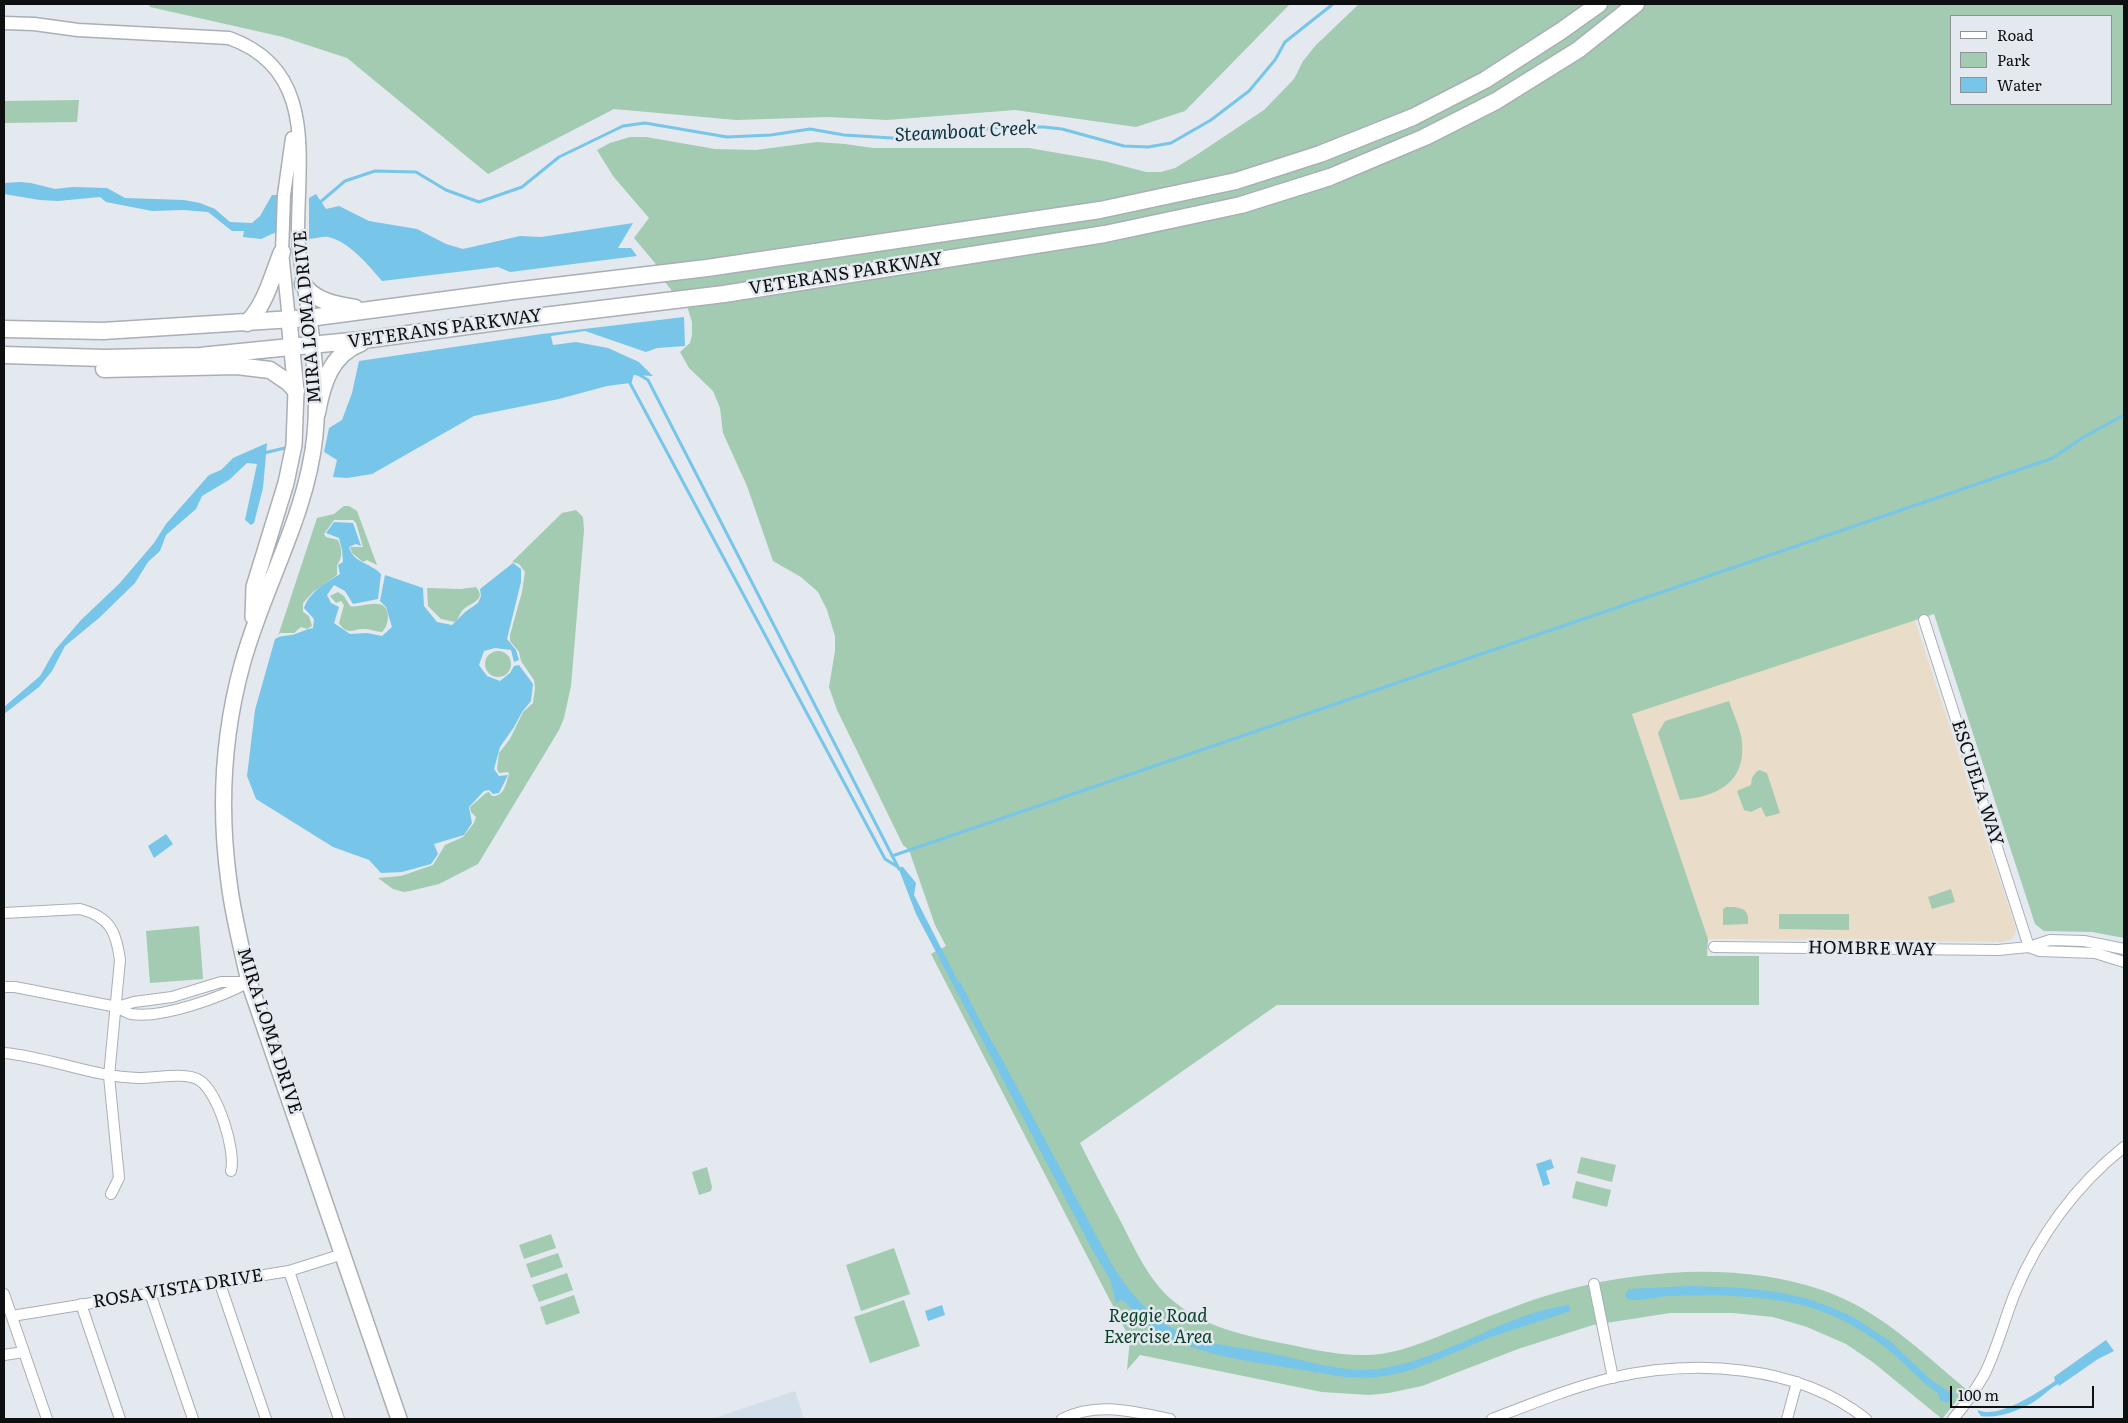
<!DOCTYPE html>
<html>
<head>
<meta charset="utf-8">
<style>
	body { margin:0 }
	#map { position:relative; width:2128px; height:1423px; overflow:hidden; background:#e3e9ef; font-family:Literata,serif }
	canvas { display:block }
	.frame { position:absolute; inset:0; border:5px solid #0d0f11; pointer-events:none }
	.legend { position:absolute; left:1950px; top:15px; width:162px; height:90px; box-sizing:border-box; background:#e3e9ef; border:1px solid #8d9296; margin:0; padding:6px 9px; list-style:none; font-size:15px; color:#0d0f11 }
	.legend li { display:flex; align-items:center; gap:10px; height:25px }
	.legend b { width:25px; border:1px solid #8d9296 }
	.scale { position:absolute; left:1950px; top:1386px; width:144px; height:22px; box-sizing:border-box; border:2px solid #0d0f11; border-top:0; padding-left:6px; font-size:15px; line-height:18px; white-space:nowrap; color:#0d0f11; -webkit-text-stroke:4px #e3e9ef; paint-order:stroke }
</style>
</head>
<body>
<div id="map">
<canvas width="2128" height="1423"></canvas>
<div class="frame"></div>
<ul class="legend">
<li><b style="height:6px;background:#fff"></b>Road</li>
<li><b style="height:14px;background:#a2cbb1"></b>Park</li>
<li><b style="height:14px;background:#77c5e8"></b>Water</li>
</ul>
<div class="scale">100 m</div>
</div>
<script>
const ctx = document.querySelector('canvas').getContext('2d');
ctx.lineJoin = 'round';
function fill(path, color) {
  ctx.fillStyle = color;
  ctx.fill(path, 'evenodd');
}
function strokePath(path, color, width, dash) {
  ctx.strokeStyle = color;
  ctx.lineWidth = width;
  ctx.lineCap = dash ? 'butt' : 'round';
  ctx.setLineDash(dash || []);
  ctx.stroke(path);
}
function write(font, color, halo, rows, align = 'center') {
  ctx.font = font + ' Literata,serif';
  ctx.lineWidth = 5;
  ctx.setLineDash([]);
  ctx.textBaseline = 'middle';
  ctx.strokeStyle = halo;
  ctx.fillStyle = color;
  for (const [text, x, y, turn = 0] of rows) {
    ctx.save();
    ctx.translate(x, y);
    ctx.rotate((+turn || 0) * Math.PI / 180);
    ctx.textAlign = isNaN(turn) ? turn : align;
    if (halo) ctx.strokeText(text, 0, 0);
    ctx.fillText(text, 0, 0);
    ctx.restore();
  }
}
const built = new Path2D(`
	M795,1391L804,1419H712Z`);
const education = new Path2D(`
	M1915,620L2016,929L2015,935L2010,940L2003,942L1708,939L1632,714Z`);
const green = new Path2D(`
	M149,4H1290L1185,111L1136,127L1015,110L887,120L828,117L736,120L614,109L488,174L347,58L283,37L150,7Z
	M1359,4H2124V938L2092,932L2044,931L2035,924L1934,614L1632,714L1708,939L1707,956H1759V1005H1277L1080,1143C1093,1169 1107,1196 1121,1222C1135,1249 1148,1279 1171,1299C1200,1324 1234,1333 1271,1341C1303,1347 1335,1356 1368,1355C1399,1354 1429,1340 1457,1329C1495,1314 1531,1299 1570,1289C1650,1269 1742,1263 1822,1290C1880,1310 1920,1351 1966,1389L1942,1419L1874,1363L1846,1344L1807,1327L1773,1317L1733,1313H1670L1593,1325L1518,1349L1422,1386L1389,1393L1369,1395L1322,1392L1140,1355L1127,1370L1130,1339L931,954L946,946L935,925L909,850L903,845L837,710L829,687L835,651V636L827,610L818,592L801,577L773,561L747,486L723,433L720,408L713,391L689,368L680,352L690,343L692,335V322L687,306L672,291L662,278L655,263L634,238L649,218L613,176L597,150L610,143L630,137H646L715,149L756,150L817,142L845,144L873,148H1029L1104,161L1146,172H1161L1175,168L1198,154L1264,110L1294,79L1303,61L1316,45ZM1952,16H2112V104H1952Z
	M79,100L77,122L4,123V101Z
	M344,506H349L357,511L377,565L367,560L363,562L352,553L350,547H363L356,523L353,520H334L324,534L326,537L338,540C342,549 343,557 337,565V575L313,592L303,603V612L309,616L312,626L307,629L301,627L294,633H280L278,636L317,518L334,514Z
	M576,510L583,517L584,530L571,686L564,718L559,730L478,864L439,884L410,891L404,892L393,889L378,878L401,876L433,865L445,845L463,837L474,823L476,817L471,812L470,807L486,793L489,792L492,796C504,797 506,784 509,774L508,772L499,773L497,769L499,753L510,739L523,712L533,703L535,688L534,680L521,661L519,652L510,641V635L522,592L525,572L519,564L512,562L562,513Z
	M476,587C488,601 468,603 462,611C459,615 459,618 455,622L441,619L428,606L427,588L461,589Z
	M338,592L344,596L350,606C361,609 388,593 388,618C387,624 386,628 382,632C376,632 371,629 365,629C353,628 348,637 339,623L344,605L341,601L336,603L330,596Z
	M485 664a13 13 0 1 1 26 0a13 13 0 1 1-26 0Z
	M1729,701C1733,714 1741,729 1742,742C1746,784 1715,797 1680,800L1658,733L1665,721Z
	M1760,770L1767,773L1780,813L1766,817L1761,807L1751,812L1744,810L1737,791L1751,785L1752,778L1757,771Z
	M1951,889L1955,902L1932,909L1928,897Z
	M1726,907C1739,907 1750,907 1748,924L1723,925V909Z
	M1779,914H1849V930L1779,929Z
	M199,926L203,979L150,983L146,931Z
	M1581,1157L1616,1165L1612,1182L1577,1173Z
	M707,1167L712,1187L711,1191L699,1195L692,1172Z
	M1576,1181L1611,1190L1607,1207L1572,1198Z
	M551,1234L556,1248L524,1259L519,1245Z
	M894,1248L910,1294L861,1311L846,1265Z
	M558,1253L563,1267L531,1278L526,1264Z
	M567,1273L573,1290L539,1302L532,1285Z
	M574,1295L580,1313L546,1325L540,1307Z
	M904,1300L920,1346L870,1363L854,1317Z`);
const water = new Path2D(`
	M20,182L31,183L55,189L73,187L107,188L125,198L184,200L200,203L215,209L230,222L252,223L260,216L272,195H288L287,240L274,233L261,239L243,237L244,231H232L208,212L183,210L152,211L106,202L100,197L58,201L40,200L4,194V183Z
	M316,194L326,209L339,206L369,221L417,229L446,244L463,249L520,236L541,237L633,223L618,248H631L637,256L510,272L498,267L382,281C369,266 349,241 328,237C323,236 315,239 309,239V198Z
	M684,317L685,346L657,348L646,352L585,331L551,336L553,345L576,342L608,348L639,362L653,376L632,375L630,383L607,386L559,399L474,416L372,474L347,478L333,477L337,460L324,452L329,428L342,420L352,393L359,361L542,334Z
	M267,443L263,488L254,523L251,525L245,520L257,464L247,463L229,480L202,496L196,509L166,535L160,551L148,562L135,583L99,618L65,646L52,671L39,687L4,714V707L40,676L55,650L81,620L119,584L154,543L166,524L209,475L221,470L233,458Z
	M334,522L353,523L361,546L356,544L349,547C353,563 371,563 381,574L378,599L353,604L345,591L334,585L327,595L331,603L339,607L334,623L350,634L367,633L382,636L392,627L386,607L380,601L385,575L423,588L424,606L437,622L452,625L465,612L478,603L481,596L480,589L513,563L521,569V582L507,639L516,650L519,660L514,662L511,650L495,648L484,651L479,665L487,676L500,681L510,673L514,666L519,665L533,684L531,701L522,712L514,727L500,747L494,769L499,776L508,775L499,793L493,794L489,790L484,791L469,807L472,823L464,835L434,844L438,854L431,864L402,872L381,873L369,860L333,847L256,799L247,776L255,710L275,639C282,635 285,636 292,635C299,633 306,629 313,628L314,619L304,608C310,591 326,583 340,574L338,565L343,562L342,550L339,538L326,533Z
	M166,834L173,844L154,858L148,846Z
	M898,867H903L916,883L914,895L968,1001L997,1050L1111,1263C1134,1301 1162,1330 1205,1342C1234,1347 1263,1351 1292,1358C1322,1365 1354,1374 1385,1368C1449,1357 1506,1313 1569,1305L1570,1311C1542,1321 1513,1329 1486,1339C1423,1365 1388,1389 1317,1372L1315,1374L1314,1372C1264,1363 1211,1359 1166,1336C1154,1331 1144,1322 1135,1313C1130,1308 1128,1303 1121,1300L1116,1303L1110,1279L1094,1253L916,914Z
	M1551,1159L1554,1168L1546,1171L1550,1184L1543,1186L1536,1164Z
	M1691,1286L1743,1288L1777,1292L1805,1298L1828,1306L1853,1317L1890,1341L1931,1380L1954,1395L1948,1403L1940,1400L1938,1393C1922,1383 1911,1370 1898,1358C1871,1334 1837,1314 1802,1305C1760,1295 1714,1294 1670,1296C1658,1296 1635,1303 1626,1298L1625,1295L1629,1289Z
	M942,1305L945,1315L928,1321L925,1311Z
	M2106,1340L2114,1351L2098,1359L2059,1386L2058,1384C2049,1389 2043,1396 2035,1401C2021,1410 1998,1419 1981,1416L1978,1412V1410C1997,1420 2039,1392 2055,1381L2054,1377L2058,1374Z`);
const stream = new Path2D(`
	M318,204L345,181L375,171L416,172L446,190L479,202L522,187L559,157L623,126L645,123L727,137L771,135L810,129L844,135L908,139L1002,127H1044L1062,129L1124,146L1148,147L1171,143L1211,120L1249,91L1275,60L1285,42L1333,4
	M636,373L648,380L899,869
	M632,375L630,383L885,859L898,867
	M264,453L289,447
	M892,856L2053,458L2082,438L2124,415
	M959,983L980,1024`);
const minor = new Path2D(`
	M1924,620L2029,947
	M4,913L80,909C110,917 116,931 120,960L109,1076L119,1178L111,1194
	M1714,947L1998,950L2029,947L2050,940L2084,941L2124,949
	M2029,947L2040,951L2095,953L2124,962
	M4,987H15L117,1007C121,1009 126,1013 131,1014C162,1019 222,997 249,982
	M117,1007L134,1002L172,997L221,982H249
	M4,1053C50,1057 92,1077 139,1078C156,1078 185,1072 199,1080C218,1092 236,1150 231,1171
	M289,1271L339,1419
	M219,1281L266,1419
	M1594,1284L1613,1378
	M150,1293L193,1419
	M4,1294L47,1419
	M81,1304L120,1419
	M12,1316L289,1271L343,1254
	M4,1355L24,1352
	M1062,1419C1098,1401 1134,1412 1170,1419
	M1492,1419C1531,1404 1570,1388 1611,1378C1694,1359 1797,1364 1866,1419
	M1787,1419L1797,1382
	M1953,1419C1964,1406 1975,1391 1984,1375C1997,1350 2004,1320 2015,1293C2038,1237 2076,1185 2124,1147`);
const tertiary = new Path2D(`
	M4,23L34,24L78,30L229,38C317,69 298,156 298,232C299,261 304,289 309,318
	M289,320L282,252L284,195L292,138`);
const secondary = new Path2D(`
	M309,318C314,357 319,397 315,435C307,516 263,587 242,665C223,735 219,810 229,882C233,916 242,949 249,982L399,1419
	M253,617L254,587L286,483L294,445L296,391L289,320`);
const primary = new Path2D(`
	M303,284C314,301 336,305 355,308
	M247,323C266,304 272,276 282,252
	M4,329L103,331L309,318L513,291L707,268L1100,210L1236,181L1320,154L1413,117L1485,80L1561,31L1599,4
	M4,355L104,358L200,356L371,339L519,319L724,294L1105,234L1241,205L1330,177L1425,137L1496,101L1578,50L1636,4
	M104,369L237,366L270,370L289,383L296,391
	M317,413C322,384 331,354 361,343`);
const streetNames = [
	["VETERANS PARKWAY",846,274,-9],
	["MIRA LOMA DRIVE",308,317,-95],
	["VETERANS PARKWAY",445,329,-8],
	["ESCUELA WAY",1977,783,72],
	["HOMBRE WAY",1872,949,1],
	["MIRA LOMA DRIVE",269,1031,72],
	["ROSA VISTA DRIVE",178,1289,-9]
];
const parkNames = [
	["Reggie Road",1158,1317],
	["Exercise Area",1158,1338]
];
const waterNames = [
	["Steamboat Creek",966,132,-3]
];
fill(built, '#d2dee9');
fill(education, '#e9ddc9');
fill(green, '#a2cbb1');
fill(water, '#77c5e8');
strokePath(stream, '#77c5e8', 3);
strokePath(minor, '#a9afb5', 12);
strokePath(tertiary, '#a9afb5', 15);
strokePath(secondary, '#a9afb5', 18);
strokePath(primary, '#a9afb5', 19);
strokePath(minor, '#fff', 10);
strokePath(tertiary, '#fff', 12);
strokePath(secondary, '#fff', 15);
strokePath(primary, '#fff', 16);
write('18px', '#0d0f11', '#e3e9ef', streetNames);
write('italic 18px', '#053e23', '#e3e9ef', parkNames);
write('italic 19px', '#0f3443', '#e3e9ef', waterNames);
</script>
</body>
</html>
